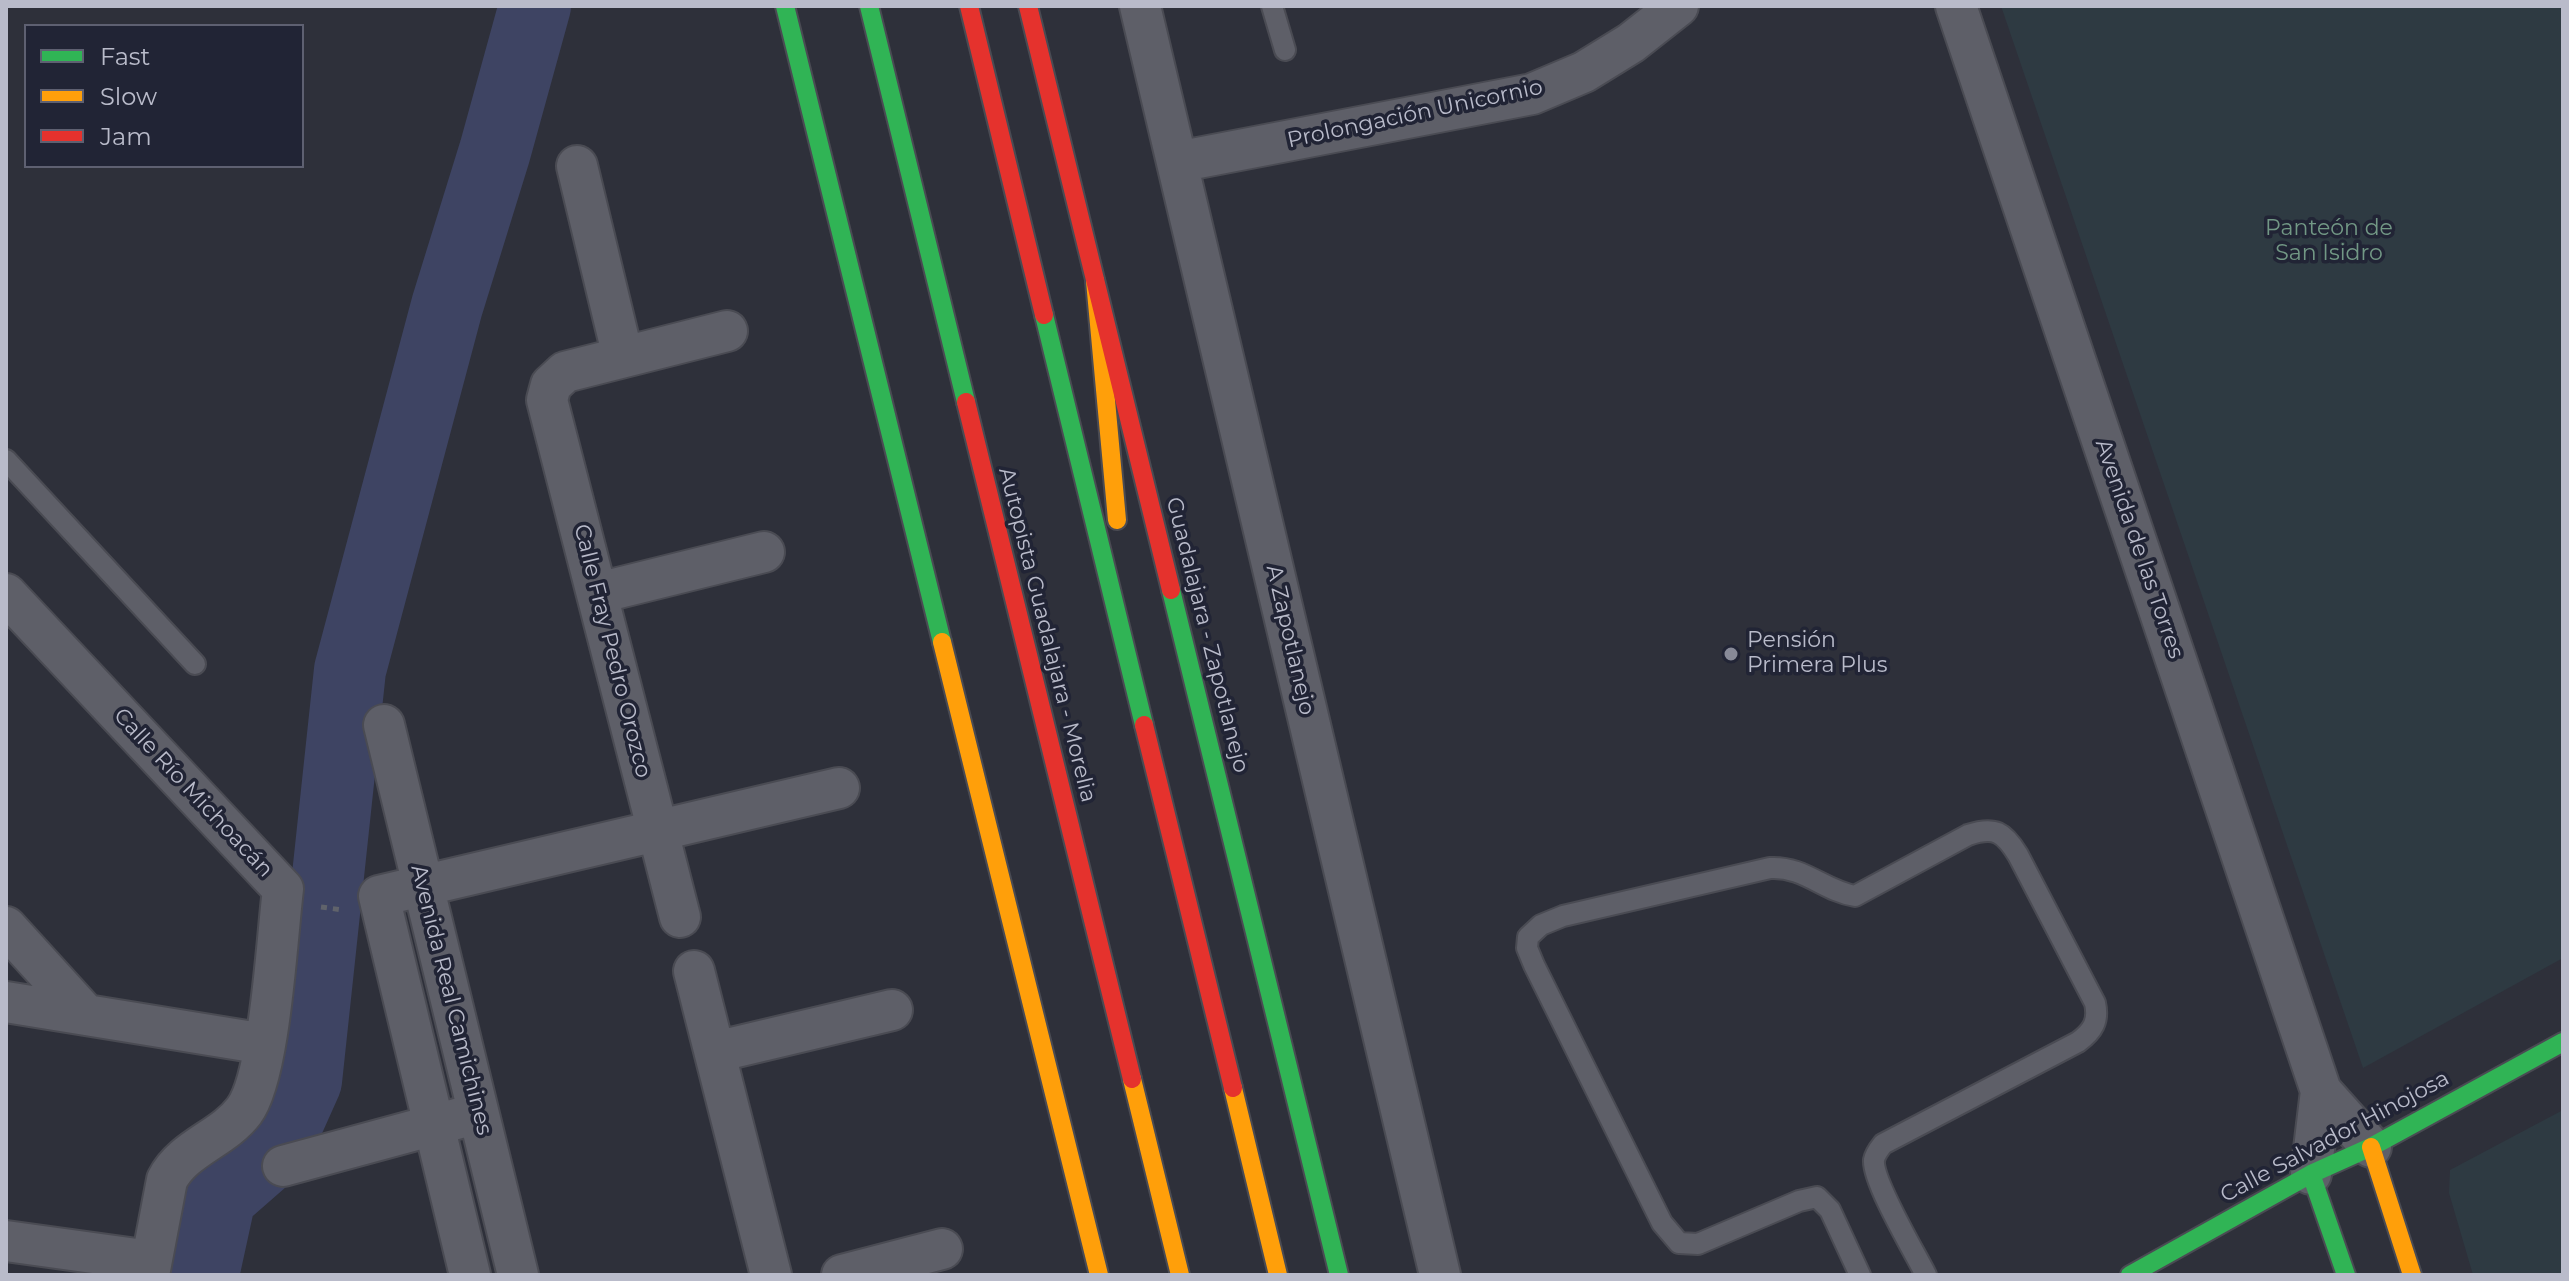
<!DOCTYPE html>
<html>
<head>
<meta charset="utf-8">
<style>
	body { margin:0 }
	#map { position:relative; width:2569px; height:1281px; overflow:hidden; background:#2e303a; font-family:Montserrat,sans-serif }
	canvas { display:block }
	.frame { position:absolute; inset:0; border:8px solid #b9bbca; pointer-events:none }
	.legend { position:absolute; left:24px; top:24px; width:280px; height:144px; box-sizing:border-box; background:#212435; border:2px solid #5e6071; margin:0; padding:10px 14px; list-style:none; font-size:24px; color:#b9bbca }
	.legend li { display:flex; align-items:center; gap:16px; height:40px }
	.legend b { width:40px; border:2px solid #5e6071 }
</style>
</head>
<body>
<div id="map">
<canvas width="2569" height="1281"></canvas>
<div class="frame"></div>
<ul class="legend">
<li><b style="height:10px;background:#30b455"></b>Fast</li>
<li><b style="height:10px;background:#ff9f0a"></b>Slow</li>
<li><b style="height:10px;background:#e5322d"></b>Jam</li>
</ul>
</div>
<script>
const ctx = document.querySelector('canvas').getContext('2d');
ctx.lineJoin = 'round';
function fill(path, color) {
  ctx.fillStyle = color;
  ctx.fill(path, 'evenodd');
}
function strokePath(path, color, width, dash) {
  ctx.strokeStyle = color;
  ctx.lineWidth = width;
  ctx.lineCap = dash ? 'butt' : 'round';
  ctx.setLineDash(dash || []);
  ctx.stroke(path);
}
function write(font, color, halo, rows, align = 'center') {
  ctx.font = font + ' Montserrat,sans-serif';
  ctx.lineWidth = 7;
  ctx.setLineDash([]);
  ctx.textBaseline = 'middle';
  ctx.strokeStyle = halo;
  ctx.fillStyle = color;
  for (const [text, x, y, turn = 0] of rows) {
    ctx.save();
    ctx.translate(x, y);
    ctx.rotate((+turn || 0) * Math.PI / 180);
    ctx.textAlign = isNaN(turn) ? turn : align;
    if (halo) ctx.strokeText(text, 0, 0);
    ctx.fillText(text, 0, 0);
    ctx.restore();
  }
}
const green = new Path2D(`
	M2001,6H2563V958L2363,1068Z
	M2563,1110V1275H2473L2449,1193L2450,1170Z`);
const river = new Path2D(`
	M203,1275L220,1197L276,1148L306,1081L350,670L447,306L495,151L535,6`);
const path = new Path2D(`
	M321,907L343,910`);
const lane = new Path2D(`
	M1272,6L1285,50
	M6,460L195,664
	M1860,1275L1830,1210L1817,1197L1799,1201L1698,1244L1679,1243L1662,1223L1534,965L1527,948L1528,937L1541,925L1563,916L1770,868C1804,866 1824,891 1855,896L1968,835C1995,826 2004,832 2018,855L2095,1003C2099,1021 2093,1031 2078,1042L1883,1144C1879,1149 1875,1154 1874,1160C1872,1181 1915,1253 1926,1275`);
const street = new Path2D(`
	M1140,6L1440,1275
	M1956,6L2321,1091L2371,1147
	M1177,162L1532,94L1584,72L1631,43L1678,6
	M577,166L623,357
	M598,593L764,552
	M6,594L283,889C277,937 270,1077 244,1111C223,1139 183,1148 167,1180L149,1275
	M384,725L518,1275
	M680,917L547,400L551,385L565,372L727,331
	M6,927L86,1015
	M694,971L771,1275
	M6,1002L265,1044
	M715,1052L892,1010
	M283,1166L460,1118
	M2311,1174L2321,1091
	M6,1241L151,1261
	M470,1275L379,896L839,788
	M842,1275L942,1249`);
const fast = new Path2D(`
	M785,6L942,642
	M869,6L966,402
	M1044,315L1144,725
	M1171,590L1339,1275
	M2311,1174L2346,1275
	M2130,1275L2311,1174L2371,1147L2563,1042`);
const slow = new Path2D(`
	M1095,281L1117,520
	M942,642L1099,1275
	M1132,1079L1180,1275
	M1233,1088L1278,1275
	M2371,1147L2412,1275`);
const jam = new Path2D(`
	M969,6L1044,315
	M1028,6L1171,590
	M966,402L1132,1079
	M1144,725L1233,1088`);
const markers = [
	[1731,654,8,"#888a98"]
];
const streetNames = [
	["Prolongación Unicornio",1415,114,-12],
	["Avenida de las Torres",2139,549,71],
	["Autopista Guadalajara - Morelia",1047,635,76],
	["Guadalajara - Zapotlanejo",1207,635,76],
	["A Zapotlanejo",1290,640,77],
	["Calle Fray Pedro Orozco",612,651,76],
	["Calle Río Michoacán",193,793,47],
	["Avenida Real Camichines",451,1000,76],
	["Calle Salvador Hinojosa",2335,1137,-28]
];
const parkNames = [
	["Panteón de",2329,229],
	["San Isidro",2329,254]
];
const poiNames = [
	["Pensión",1747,641],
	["Primera Plus",1747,666]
];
fill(green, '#2e3a42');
strokePath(river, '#3e4463', 72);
strokePath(lane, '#4a4b53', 24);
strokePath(street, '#4a4b53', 44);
strokePath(fast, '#4a4b53', 22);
strokePath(slow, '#4a4b53', 22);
strokePath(jam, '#4a4b53', 22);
strokePath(path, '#60636b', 5, [6, 6]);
strokePath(lane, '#5e5f68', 20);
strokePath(street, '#5e5f68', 40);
strokePath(fast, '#30b455', 18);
strokePath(slow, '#ff9f0a', 18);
strokePath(jam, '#e5322d', 18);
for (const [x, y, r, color] of markers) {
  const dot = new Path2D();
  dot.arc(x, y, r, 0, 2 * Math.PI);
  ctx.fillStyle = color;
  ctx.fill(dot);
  strokePath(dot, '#212435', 3);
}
write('22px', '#b9bbca', '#212435', streetNames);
write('22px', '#729885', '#212435', parkNames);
write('22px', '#b9bbca', '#212435', poiNames, 'left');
</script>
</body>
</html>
